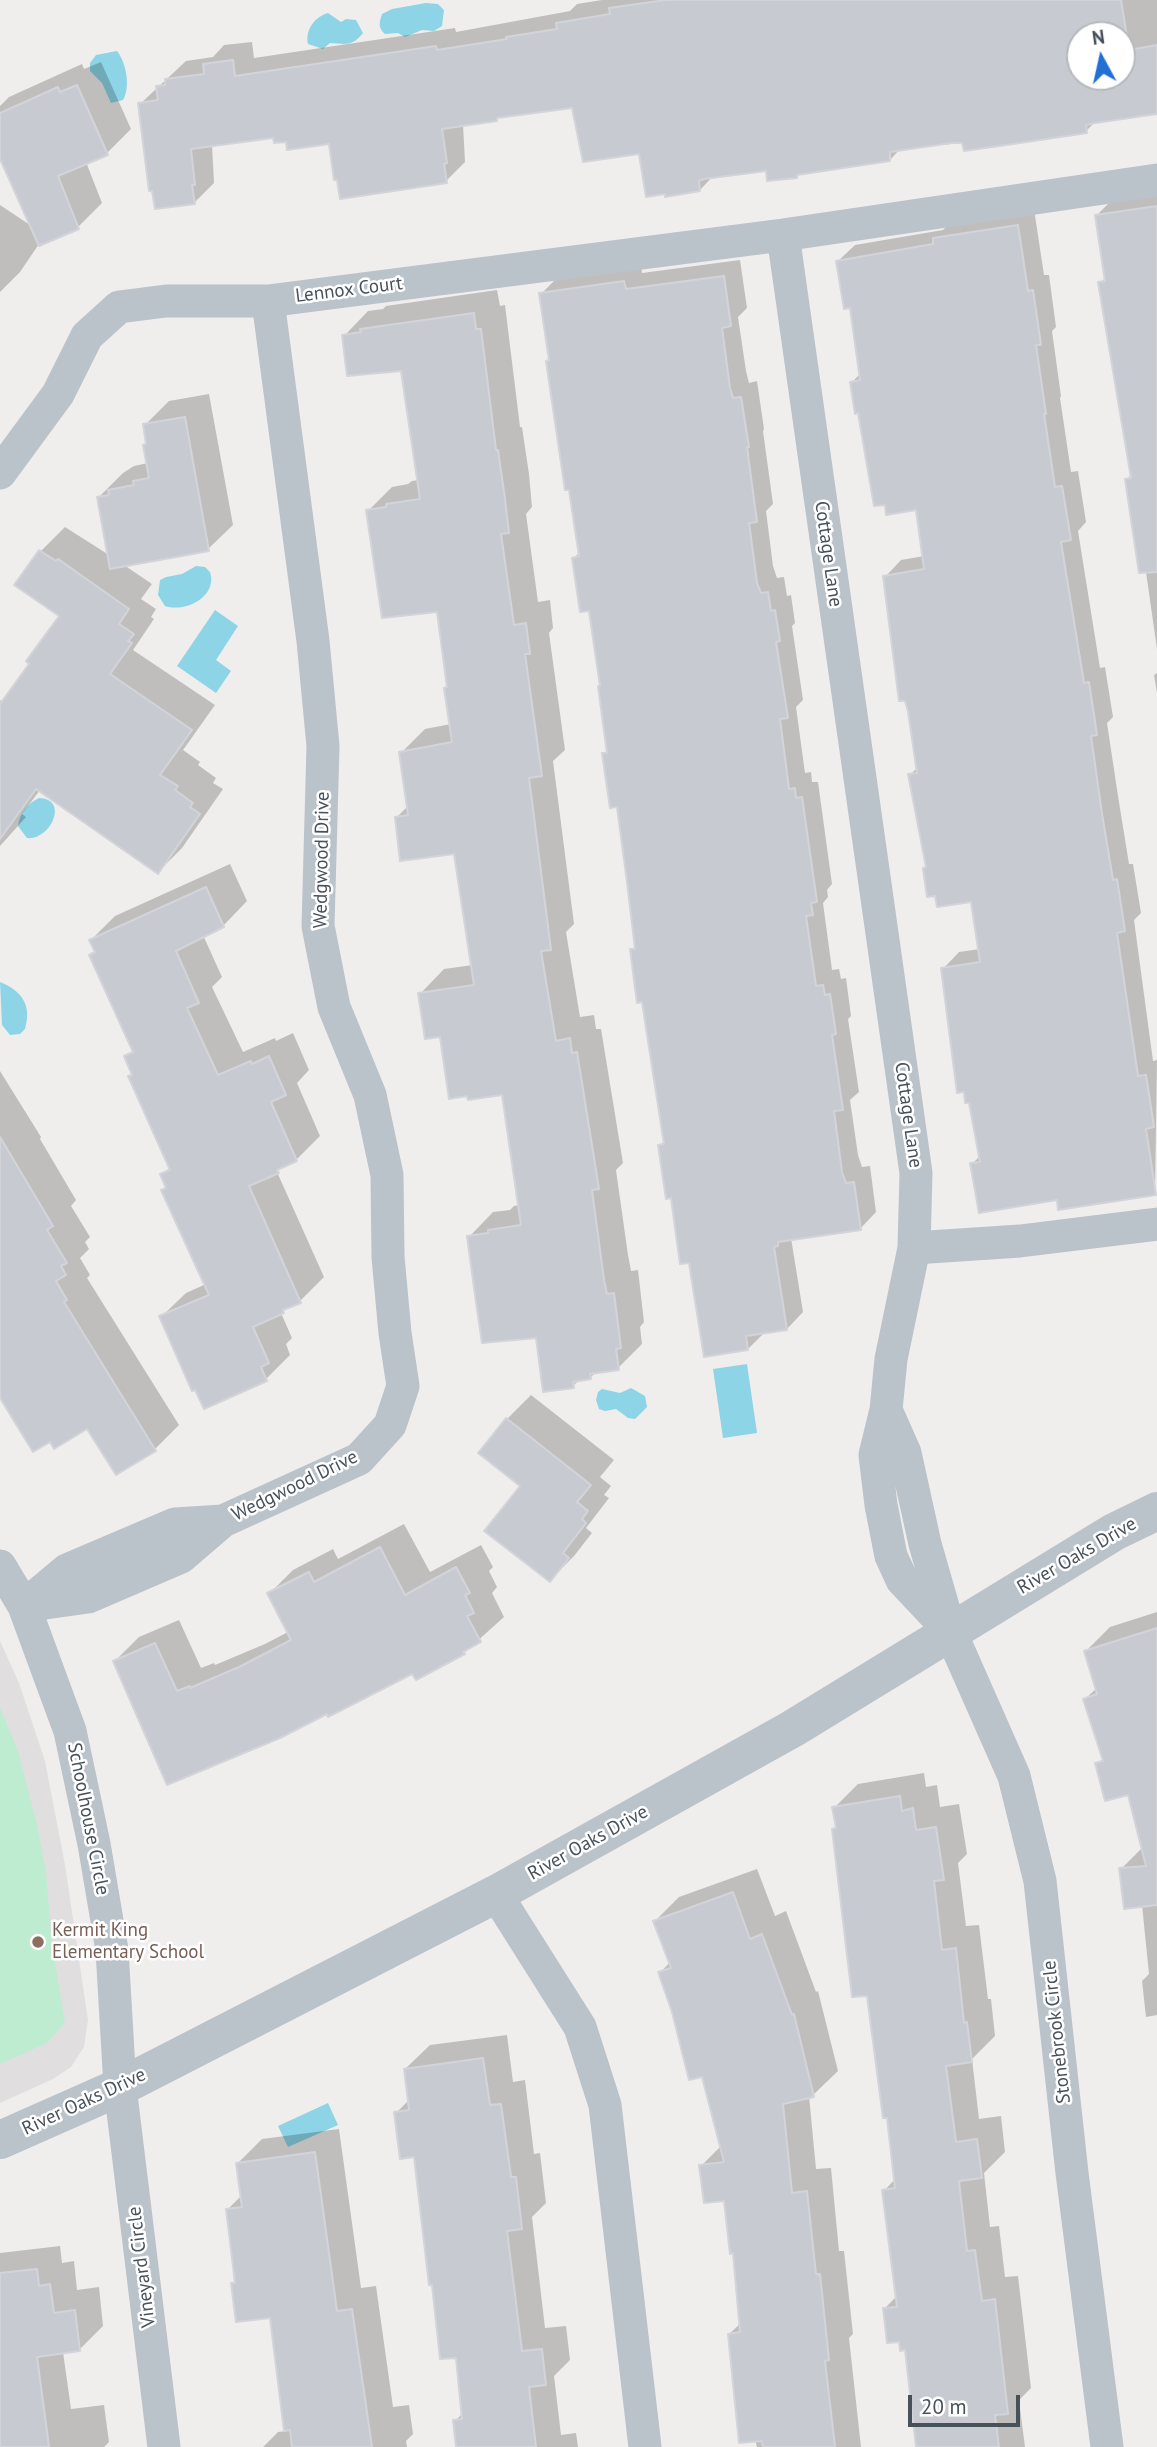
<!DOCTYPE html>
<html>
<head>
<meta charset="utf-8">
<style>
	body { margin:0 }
	#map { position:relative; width:1157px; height:2447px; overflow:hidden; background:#f0eded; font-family:"PT Sans",sans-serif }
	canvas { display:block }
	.north { position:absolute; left:1066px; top:21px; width:70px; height:70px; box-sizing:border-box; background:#fff; border:2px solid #b5b9bd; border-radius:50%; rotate:352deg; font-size:19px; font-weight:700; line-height:28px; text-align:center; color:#47515a }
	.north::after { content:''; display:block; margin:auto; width:24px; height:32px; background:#2370d4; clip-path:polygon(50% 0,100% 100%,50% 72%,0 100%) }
	.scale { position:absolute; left:908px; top:2395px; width:112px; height:32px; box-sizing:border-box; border:4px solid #47515a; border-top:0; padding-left:9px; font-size:21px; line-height:24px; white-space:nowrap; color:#47515a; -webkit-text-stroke:5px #fff; paint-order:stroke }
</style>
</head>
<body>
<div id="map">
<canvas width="1157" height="2447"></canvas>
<div class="north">N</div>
<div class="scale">20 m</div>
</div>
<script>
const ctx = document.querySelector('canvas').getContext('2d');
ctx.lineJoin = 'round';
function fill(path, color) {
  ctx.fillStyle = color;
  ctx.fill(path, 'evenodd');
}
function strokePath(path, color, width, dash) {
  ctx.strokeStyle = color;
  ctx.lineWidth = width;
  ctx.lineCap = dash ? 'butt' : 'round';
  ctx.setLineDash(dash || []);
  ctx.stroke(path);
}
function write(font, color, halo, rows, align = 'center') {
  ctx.font = font + ' "PT Sans",sans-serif';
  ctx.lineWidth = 5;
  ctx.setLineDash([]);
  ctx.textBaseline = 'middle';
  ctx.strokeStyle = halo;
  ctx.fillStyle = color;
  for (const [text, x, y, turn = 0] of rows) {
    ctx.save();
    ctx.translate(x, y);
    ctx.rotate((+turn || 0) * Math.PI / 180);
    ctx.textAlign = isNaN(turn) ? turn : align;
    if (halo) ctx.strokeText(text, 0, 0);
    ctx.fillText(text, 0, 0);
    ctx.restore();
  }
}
const education = new Path2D(`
	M0,1641L19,1683L45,1761L65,1865L88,2020L84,2047L71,2067L53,2079L0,2103Z`);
const green = new Path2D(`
	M0,1708L18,1751L37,1824L46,1873L52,1945L65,2022L47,2043L0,2064Z`);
const water = new Path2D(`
	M426,3L438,4L444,10L442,26L434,31L422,30L405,37L398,33L385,34C378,28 379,23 382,14L392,9Z
	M328,13L341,22L346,19L356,20L363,33C352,47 345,44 330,43L323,49L308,44C305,29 315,17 328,13Z
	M117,51C126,62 131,87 123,100L111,103L102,83L90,71V63L96,55Z
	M196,566L205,567L210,572C218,596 186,613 165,606L158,595L160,580L166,577L182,574Z
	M215,610L238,626L216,660L231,671L216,693L177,666Z
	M39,798C70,799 50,841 27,838L18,826C19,814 28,803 39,798Z
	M0,982C22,991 32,1005 25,1029L20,1034L10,1035L2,1025Z
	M747,1364L757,1433L723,1438L713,1369Z
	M631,1388L645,1396L647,1407L635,1419L628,1418L616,1409L605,1411L599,1409L596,1400L598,1392L602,1389L620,1393Z
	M328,2103L338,2125L288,2147L278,2126Z`);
const shadow = new Path2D(`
	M602,0H1157V112L1096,121L1086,131L900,149L890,160L800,172L797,176L767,169L713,176L700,190L641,152L574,106L500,116L496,120L463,124L465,162L446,181L330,143L288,140L275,136L212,145L214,183L194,203L140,104L186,61L213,57L224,45L252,42L254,58L455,28L456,32L570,11L577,4ZM1080,35H1122V77H1080Z
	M101,62L131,129L107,153L86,162L102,203L78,227L39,244L20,272L0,292V205L33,227L0,154V106L9,97L82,64L84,69Z
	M1157,192V649L1140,530L1127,479L1132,474L1100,283L1106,277L1097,215L1113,199Z
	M1034,209L1044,275H1049L1056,327L1052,331L1061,396L1060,398L1071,472L1078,471L1086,522L1078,531L1100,668L1105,667L1113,717L1107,723L1118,796L1129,864H1133L1141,913L1134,920L1153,1061L1157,1060L1155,1194L1058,1198L972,1164L981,1155L943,969L959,952L980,949L973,900L925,868L927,866L910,775L918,767L885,577L901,560L924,556L918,508L860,411L852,382L861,373L851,306L838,261L855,245L943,230L951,222Z
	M740,260L747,308L738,317L746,371L749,383L757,381L764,429L763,431L773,504L766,511L773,566L777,578L784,577L787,596L791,595L795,623L792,626L803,700L796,707L805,773L811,772L812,782H818L832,884L827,890L828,897L823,903L832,970L839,969L841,979L846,978L851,1016L848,1019L859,1092L850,1100L858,1155L862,1167L870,1166L876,1212L860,1229L791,1238L803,1312L787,1329L765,1332L748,1349L691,1261L660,1145L666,1140L644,1000L632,950L636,945L618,805L604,754L608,750L602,685L590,609L574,558L580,552L541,294L557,278L641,265L642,273Z
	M497,290L500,306L505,305L520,427H522L529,474L532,507L526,514L538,602L550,600L553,628L549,633L565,750L553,761L574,924L566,932L580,1017L594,1015L596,1029H601L623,1163L616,1170L628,1255L631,1271L638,1270L644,1322L640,1327L642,1344L618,1368L597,1371L590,1378L580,1379L573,1386L469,1237L493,1212L510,1210L514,1206L520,1205L503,1093L441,1035L420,994L444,969L473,965L456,852L396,818L409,805L401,753L425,729L451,724L449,686L438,610L368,511L392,487L408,484L412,481L419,480L403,369L344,336L368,311L383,309L386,306Z
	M209,394L233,525L208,549L124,565L152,584L141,599L156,609L151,617L154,619L133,650L215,705L183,750L200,762L198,765L216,778L213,783L223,789L182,848L158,872L40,790L22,814L26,817L0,846V700L3,703L32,664L61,616L17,584L41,551L65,527L109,555L99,497L123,473L134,466L148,463L145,425L169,401Z
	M1157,673V693L1154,675Z
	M230,864L247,901L223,926L203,935L222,977L212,987L243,1052L275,1038L276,1041L293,1033L309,1070L297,1083L320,1136L296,1160L284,1165L277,1172L324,1277L300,1301L289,1306L281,1313L292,1338L286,1344L290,1355L266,1379L205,1406L161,1317L186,1293L206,1284L163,1190L167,1186L162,1175L171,1166L130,1076L133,1073L126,1057L134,1049L91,955L96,950L91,940L115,916Z
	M0,1071L41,1137L40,1139L76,1200L71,1206L90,1237L85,1242L89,1249L80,1258L90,1275L87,1278L179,1425L155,1449L116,1473L87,1426L50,1439L0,1397Z
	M531,1395L614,1460L600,1477L611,1486L604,1495L609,1498L586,1528L592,1533L574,1556L550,1580L523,1486L507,1419Z
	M404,1524L430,1572L481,1545L493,1567L489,1571L497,1587L492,1593L504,1617L464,1653L413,1671L168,1782L115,1661L139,1637L179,1620L201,1668L214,1663L215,1665L265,1644L288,1632L269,1594L293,1570L333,1549L338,1559Z
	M1157,1612V2015L1146,2017L1142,1981L1149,1974L1142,1905L1121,1869L1143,1847L1129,1793L1097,1764L1104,1758L1085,1699L1097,1688L1086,1651L1110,1627Z
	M924,1773L926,1787L937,1785L940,1807L959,1804L967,1854L958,1863L966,1926L979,1925L988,1999H991L995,2036L972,2059L979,2119L1001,2116L1005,2152L984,2173L990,2227L999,2226L1005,2277L1018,2276L1031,2388L1019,2400L1025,2447H918L906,2348L884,2309L897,2296L884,2191L895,2179L888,2116L869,1994L834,1829L837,1826L834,1808L858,1784Z
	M757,1869L775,1916L786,1911L816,1992L818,1991L838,2071L813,2095L809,2096L816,2169L831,2168L839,2251H844L853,2334L849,2338L861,2447H757L729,2334L741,2323L735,2251L725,2199L701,2166L721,2146L703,2075L674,2011L660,1973L670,1962L655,1921L679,1897Z
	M507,2035L513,2082L525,2080L534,2154L540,2153L546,2203L532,2217L545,2328L566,2326L570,2360L554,2376L561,2435L576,2433L578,2447H459L455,2421L463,2413L457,2356L416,2155L396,2113L410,2099L405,2069L430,2045Z
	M339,2129L361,2288L376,2286L393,2407L409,2405L413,2434L406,2441L407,2447H263L278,2432L286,2431L272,2316L233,2284L237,2281L227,2210L242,2195L238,2163L262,2139Z
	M60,2246L62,2263L74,2261L77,2290L99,2287L103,2326L79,2350L63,2352L71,2409L104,2405L109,2442L104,2447H0V2253Z`);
const building = new Path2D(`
	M666,0H1121L1129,50L1157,45V114L1095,123L1086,125L1087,133L1013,144L964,151L962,143H951L890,152V161L797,175V178L767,181L766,171L704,179L699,181L700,191L665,197V194L646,197L639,154L583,162L572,108L497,118V121L442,129L447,163L444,164L447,183L340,199L337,180H334L329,144L287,150L286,142L274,143L273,138L191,149L195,185H192L195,204L155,209L152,191H149L138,103L158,100L156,86L165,85V79L204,74L203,64L233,60L235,76L436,46L437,50L507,39L506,37L557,29L556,23L610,14L609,8ZM1080,35H1122V77H1080Z
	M77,85L108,155L58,176L79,229L39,246L0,159V113L58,87L60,92Z
	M1157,206V572L1139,573L1125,479L1131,478L1098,282L1105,281L1095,215Z
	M1018,225L1028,291L1033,290L1041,345H1036L1046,414H1044L1055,487L1062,486L1071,540L1061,542L1084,683L1089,682L1097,735L1091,736L1102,814L1113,880L1117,879L1125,931L1117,933L1138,1076L1146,1075L1154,1127L1146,1129L1156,1195L1058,1210L1057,1200L979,1213L970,1163L980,1162L969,1103H965L964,1092L957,1093L941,968L980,962L971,902L937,907L935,896L927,897L923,868L926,867L908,774L917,773L908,711L905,701H899L883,576L924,569L916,510L886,515L885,505L874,506L858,413L855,414L850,382L860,380L850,308L844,309L836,261L933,244V238Z
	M724,276L731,326L722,328L730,388L733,398L741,397L749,447H747L757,522L749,523L757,583L761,593L768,592L771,611L775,610L780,641L776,642L788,718L780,719L789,789L795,788L796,798L802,797L817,902L811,903L813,915L806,916L816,986L823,985L825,995L830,994L836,1034L832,1035L843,1110L834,1111L842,1172L846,1183L854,1182L861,1230L778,1242V1246L774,1247L787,1330L746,1336L748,1350L704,1357L689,1263L680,1264L671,1198L666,1199L658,1145L664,1144L642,1002L637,1003L630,949H635L627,882L617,807L610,808L602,753H607L598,686H600L589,611L580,612L572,558L579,556L569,490H565L546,361L549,360L539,293L624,281L626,289Z
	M474,313L476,329H481L496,450H498L505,499L509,533L501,534L514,625L526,623L530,654H525L542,776L529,778L551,950L541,951L556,1041L570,1038L572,1053L577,1052L599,1189L592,1190L604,1280L607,1294L614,1293L621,1348L616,1349L619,1370L590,1374L591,1379L573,1382L574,1388L543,1392L536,1338L482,1343L476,1302L467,1236L488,1233V1230L521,1225L502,1095L468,1100L467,1096L449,1099L440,1037L425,1039L418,993L474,985L454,854L400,861L395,817L408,815L399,752L452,742L444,688L447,687L437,612L382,618L366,510L386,507V504L420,499L401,371L347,376L342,335L361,332L360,329Z
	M185,417L209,551L110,569L97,497L109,495L108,490L134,485L133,481L149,478L143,445L146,444L143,424Z
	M39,550L56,561L58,559L129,609L119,624L134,634L128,641L132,643L110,674L192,730L160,775L178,786L175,790L193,803L190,807L200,814L158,874L36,789L0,839V704L29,664L26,661L59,616L14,585Z
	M206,887L224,927L176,951L199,1003L187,1008L218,1075L251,1061L252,1064L269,1056L286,1095L271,1102L297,1161L277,1170L279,1173L249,1186L301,1303L283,1310L284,1313L253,1327L269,1363L261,1367L267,1381L204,1409L195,1390L192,1391L159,1316L209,1295L161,1190L166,1188L160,1174L170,1170L128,1076L132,1075L124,1056L133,1052L89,955L95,952L89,940Z
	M0,1137L53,1226L47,1230L67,1263L61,1266L66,1275L56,1281L67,1300L64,1302L156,1451L116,1475L87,1429L54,1449L50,1442L33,1452L0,1398Z
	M506,1418L591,1485L577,1502L588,1511L582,1519L586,1523L563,1553L569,1558L550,1582L484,1531L520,1486L478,1453Z
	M380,1547L405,1595L456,1567L470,1593L465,1595L474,1613L467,1616L481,1642L463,1652L465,1654L416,1680L412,1674L328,1717L327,1714L280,1738L167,1785L113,1661L155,1643L177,1691L190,1686V1688L239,1667L291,1640L267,1593L309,1572L314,1582Z
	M1157,1628V1905L1124,1909L1119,1868L1146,1866L1128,1795L1105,1801L1095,1763L1103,1761L1083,1699L1097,1694L1084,1651Z
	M900,1796L902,1811L913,1808L916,1830L936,1827L944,1880L934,1881L942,1950L956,1948L964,2023L967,2022L972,2062L946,2066L956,2142L977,2139L982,2178L959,2181L967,2251L975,2250L982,2301L995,2299L1008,2414L995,2415L999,2447H916L905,2350L900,2351L899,2342L887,2343L883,2308L897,2307L882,2190L895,2188L887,2118H883L867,1996L852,1997L832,1829L836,1828L832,1807Z
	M733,1892L750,1939L762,1934L792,2015L794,2014L814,2097L783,2104L792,2193L807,2191L816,2274H820L829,2360L825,2361L835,2447H763L762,2441L739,2443L728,2334L740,2332L733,2253L730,2254L724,2201L704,2203L699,2165L724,2162L702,2077L689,2080L672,2012L658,1972L671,1968L653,1921Z
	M483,2058L490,2105L501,2104L511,2177H516L522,2229L507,2231L522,2351L542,2349L546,2385L529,2387L536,2447H456L453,2420L462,2419L456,2358L440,2359L432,2285H429L414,2157L400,2159L394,2112L409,2110L404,2069Z
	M315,2152L337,2311L352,2309L372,2447H292L290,2430L284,2431L270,2318L236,2322L231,2283H235L226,2209L242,2207L236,2163Z
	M37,2269L39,2286L50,2284L54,2313L75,2310L80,2351L37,2357L49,2447H0V2273Z`);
const minor = new Path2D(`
	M0,473L58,394L87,336L119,307L166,301H268L783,235
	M914,1248L1020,1241L1157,1224
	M886,1410L891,1359L914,1248L916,1173L783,235L1157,180
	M223,1521L359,1459L390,1425L403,1386L395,1333L388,1257L387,1175L370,1095L334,1007L318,926L323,746L313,641L268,301
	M223,1521L181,1557L88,1597L24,1606L67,1570L175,1524Z
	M0,1566L24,1606L70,1731L94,1844L112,1950L120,2087L164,2447
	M950,1631L902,1580L891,1556L881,1505L875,1455L886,1410L905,1453L925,1544L950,1631L1014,1776L1040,1881L1072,2173L1107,2447
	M496,1894L580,2027L605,2105L645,2447`);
const tertiary = new Path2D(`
	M0,2140L120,2087L496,1894L792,1729L1114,1532L1157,1511`);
const markers = [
	[38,1942,7,"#8d6e63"]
];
const streetNames = [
	["Lennox Court",349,290,-7],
	["Cottage Lane",828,554,82],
	["Wedgwood Drive",322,860,-89],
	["Cottage Lane",908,1115,82],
	["Wedgwood Drive",295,1486,-26],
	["River Oaks Drive",1077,1556,-30],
	["Schoolhouse Circle",88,1819,79],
	["River Oaks Drive",588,1843,-29],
	["Stonebrook Circle",1057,2032,-96],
	["River Oaks Drive",84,2102,-25],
	["Vineyard Circle",142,2267,-97]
];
const educationNames = [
	["Kermit King",52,1931],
	["Elementary School",52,1953]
];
fill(education, '#e1dedf');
fill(green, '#beecd0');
fill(water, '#8dd4e6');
fill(shadow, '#0003');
fill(building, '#c7cad0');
strokePath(building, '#d2d4d9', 2);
strokePath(minor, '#bac2ca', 33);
strokePath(tertiary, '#bac2ca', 38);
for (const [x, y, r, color] of markers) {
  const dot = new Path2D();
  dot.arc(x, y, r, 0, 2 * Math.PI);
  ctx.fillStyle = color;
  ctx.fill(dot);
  strokePath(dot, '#fff', 2.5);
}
write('19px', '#47515a', '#fff', streetNames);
write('19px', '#785e54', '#fff', educationNames, 'left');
</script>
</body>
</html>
